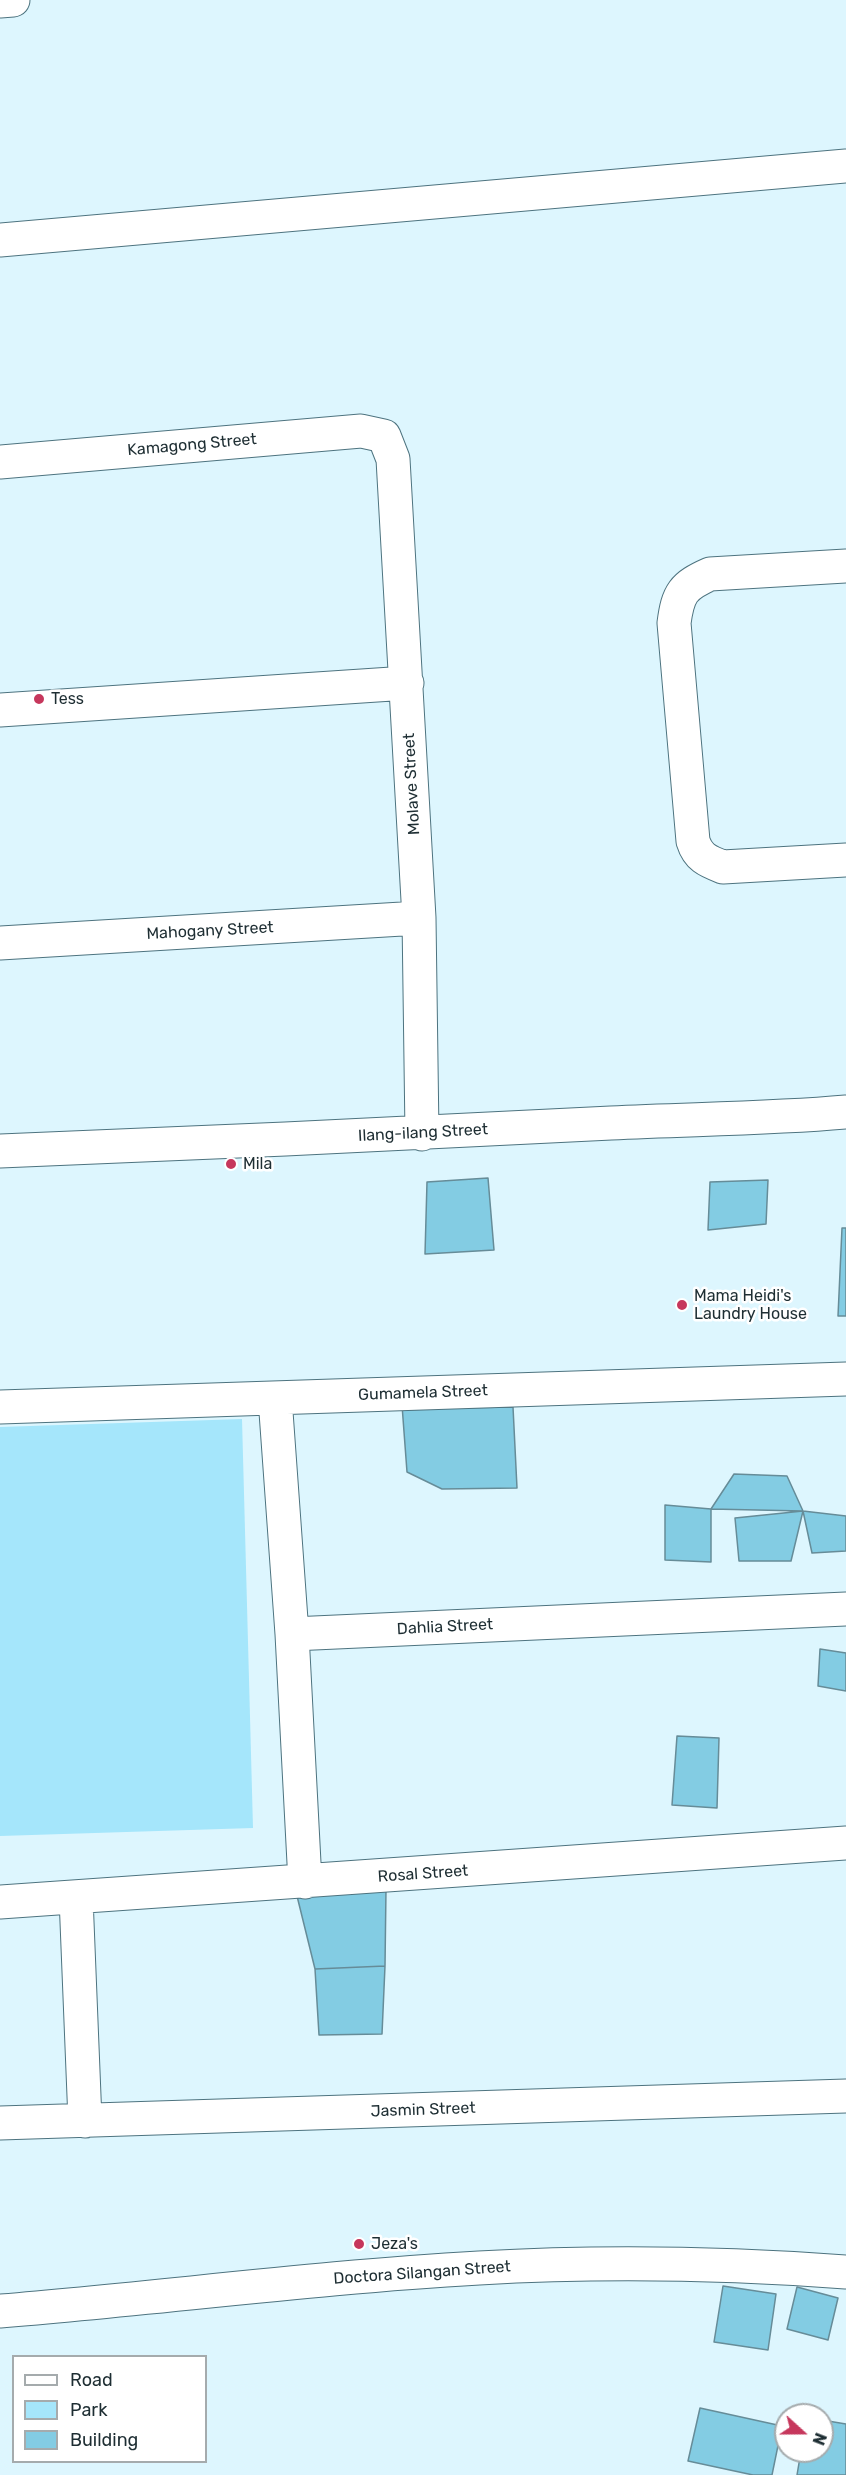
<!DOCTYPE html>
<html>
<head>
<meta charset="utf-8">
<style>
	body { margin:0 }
	#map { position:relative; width:846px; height:2475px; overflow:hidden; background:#ddf6fe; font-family:Rubik,sans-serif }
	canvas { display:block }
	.legend { position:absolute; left:12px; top:2355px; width:195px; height:108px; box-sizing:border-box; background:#fff; border:2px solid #a5abad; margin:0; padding:8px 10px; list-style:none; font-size:18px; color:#1e2e33 }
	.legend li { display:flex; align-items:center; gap:12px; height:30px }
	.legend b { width:30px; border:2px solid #a5abad }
	.north { position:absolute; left:774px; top:2403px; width:60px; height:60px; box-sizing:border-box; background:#fff; border:2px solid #a5abad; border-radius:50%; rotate:111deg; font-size:16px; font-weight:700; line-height:24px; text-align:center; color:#1e2e33 }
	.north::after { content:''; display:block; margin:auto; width:21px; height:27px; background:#c6375c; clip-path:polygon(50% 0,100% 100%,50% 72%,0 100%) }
</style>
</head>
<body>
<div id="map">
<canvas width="846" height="2475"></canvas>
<ul class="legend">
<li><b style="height:8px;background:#fff"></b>Road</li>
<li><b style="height:16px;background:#a5e6fb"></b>Park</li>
<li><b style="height:16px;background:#83cce3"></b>Building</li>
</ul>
<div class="north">N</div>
</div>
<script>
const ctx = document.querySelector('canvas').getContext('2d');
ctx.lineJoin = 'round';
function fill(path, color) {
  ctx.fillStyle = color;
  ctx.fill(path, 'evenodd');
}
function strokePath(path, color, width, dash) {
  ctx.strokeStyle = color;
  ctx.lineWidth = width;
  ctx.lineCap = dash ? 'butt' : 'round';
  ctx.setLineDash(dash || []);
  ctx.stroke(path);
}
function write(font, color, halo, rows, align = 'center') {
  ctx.font = font + ' Rubik,sans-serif';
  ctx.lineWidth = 5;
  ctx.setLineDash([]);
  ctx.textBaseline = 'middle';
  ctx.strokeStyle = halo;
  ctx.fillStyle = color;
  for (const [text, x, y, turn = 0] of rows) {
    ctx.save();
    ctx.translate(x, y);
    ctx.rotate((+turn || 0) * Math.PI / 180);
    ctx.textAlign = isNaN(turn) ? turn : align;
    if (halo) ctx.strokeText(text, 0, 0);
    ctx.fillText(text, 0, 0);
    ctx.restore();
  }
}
const green = new Path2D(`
	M242,1419L253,1828L0,1836V1427Z`);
const building = new Path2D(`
	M488,1178L494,1250L425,1254L427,1182Z
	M768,1180L766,1224L708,1230L710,1182Z
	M842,1228H846V1316H838Z
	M402,1405L446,1408L513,1407L517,1488L442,1489L407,1472Z
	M734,1474L787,1476L803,1511L711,1509Z
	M665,1505L711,1509V1562L665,1560Z
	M803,1511L846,1516V1551L812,1553Z
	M803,1511L791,1561H739L735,1518Z
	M820,1649L846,1653V1691L818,1686Z
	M677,1736L719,1738L717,1808L672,1805Z
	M386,1889L385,1966L315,1969L297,1896Z
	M385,1966L382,2034L319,2035L315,1969Z
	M723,2286L776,2294L768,2350L714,2342Z
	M797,2287L838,2298L828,2340L787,2329Z
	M700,2408L782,2426L772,2475H753L688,2461Z
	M822,2420L846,2424V2475H797L801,2451H822Z`);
const street = new Path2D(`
	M0,1L13,0
	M0,240L846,166
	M0,462L361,431L384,436L393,459L419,918L422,1134
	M846,566L710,574C683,586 678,593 674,623L693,841C698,857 707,861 723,867L846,860
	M0,710L407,683
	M0,943L419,918
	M0,1151C204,1143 407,1134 611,1123C689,1119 768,1119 846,1112
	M275,1398L292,1634L305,1882
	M0,1407L846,1379
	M292,1634L846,1609
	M76,1897L85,2121
	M0,1902L846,1843
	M0,2123L846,2096
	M0,2311C160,2298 319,2277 479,2268C601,2261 724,2263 846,2272`);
const markers = [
	[39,699,6,"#c6375c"],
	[231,1164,6,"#c6375c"],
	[682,1305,6,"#c6375c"],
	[359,2244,6,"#c6375c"]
];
const streetNames = [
	["Kamagong Street",192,445,-5],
	["Molave Street",412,784,-93],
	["Mahogany Street",210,931,-3],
	["Ilang-ilang Street",423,1133,-3],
	["Gumamela Street",423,1393,-2],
	["Dahlia Street",445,1627,-3],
	["Rosal Street",423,1874,-4],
	["Jasmin Street",423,2110,-2],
	["Doctora Silangan Street",422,2273,-4]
];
const poiNames = [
	["Tess",51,699],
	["Mila",243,1164],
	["Mama Heidi's",694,1296],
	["Laundry House",694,1314],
	["Jeza's",371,2244]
];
fill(green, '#a5e6fb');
fill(building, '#83cce3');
strokePath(building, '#668c98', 1.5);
strokePath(street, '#4d737f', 35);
strokePath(street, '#fff', 33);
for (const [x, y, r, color] of markers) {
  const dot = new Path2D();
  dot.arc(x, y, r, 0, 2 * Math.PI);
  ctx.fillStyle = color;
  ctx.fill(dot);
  strokePath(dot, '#fff', 2);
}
write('16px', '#1e2e33', '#fff', streetNames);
write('16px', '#1e2e33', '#fff', poiNames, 'left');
</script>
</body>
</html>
